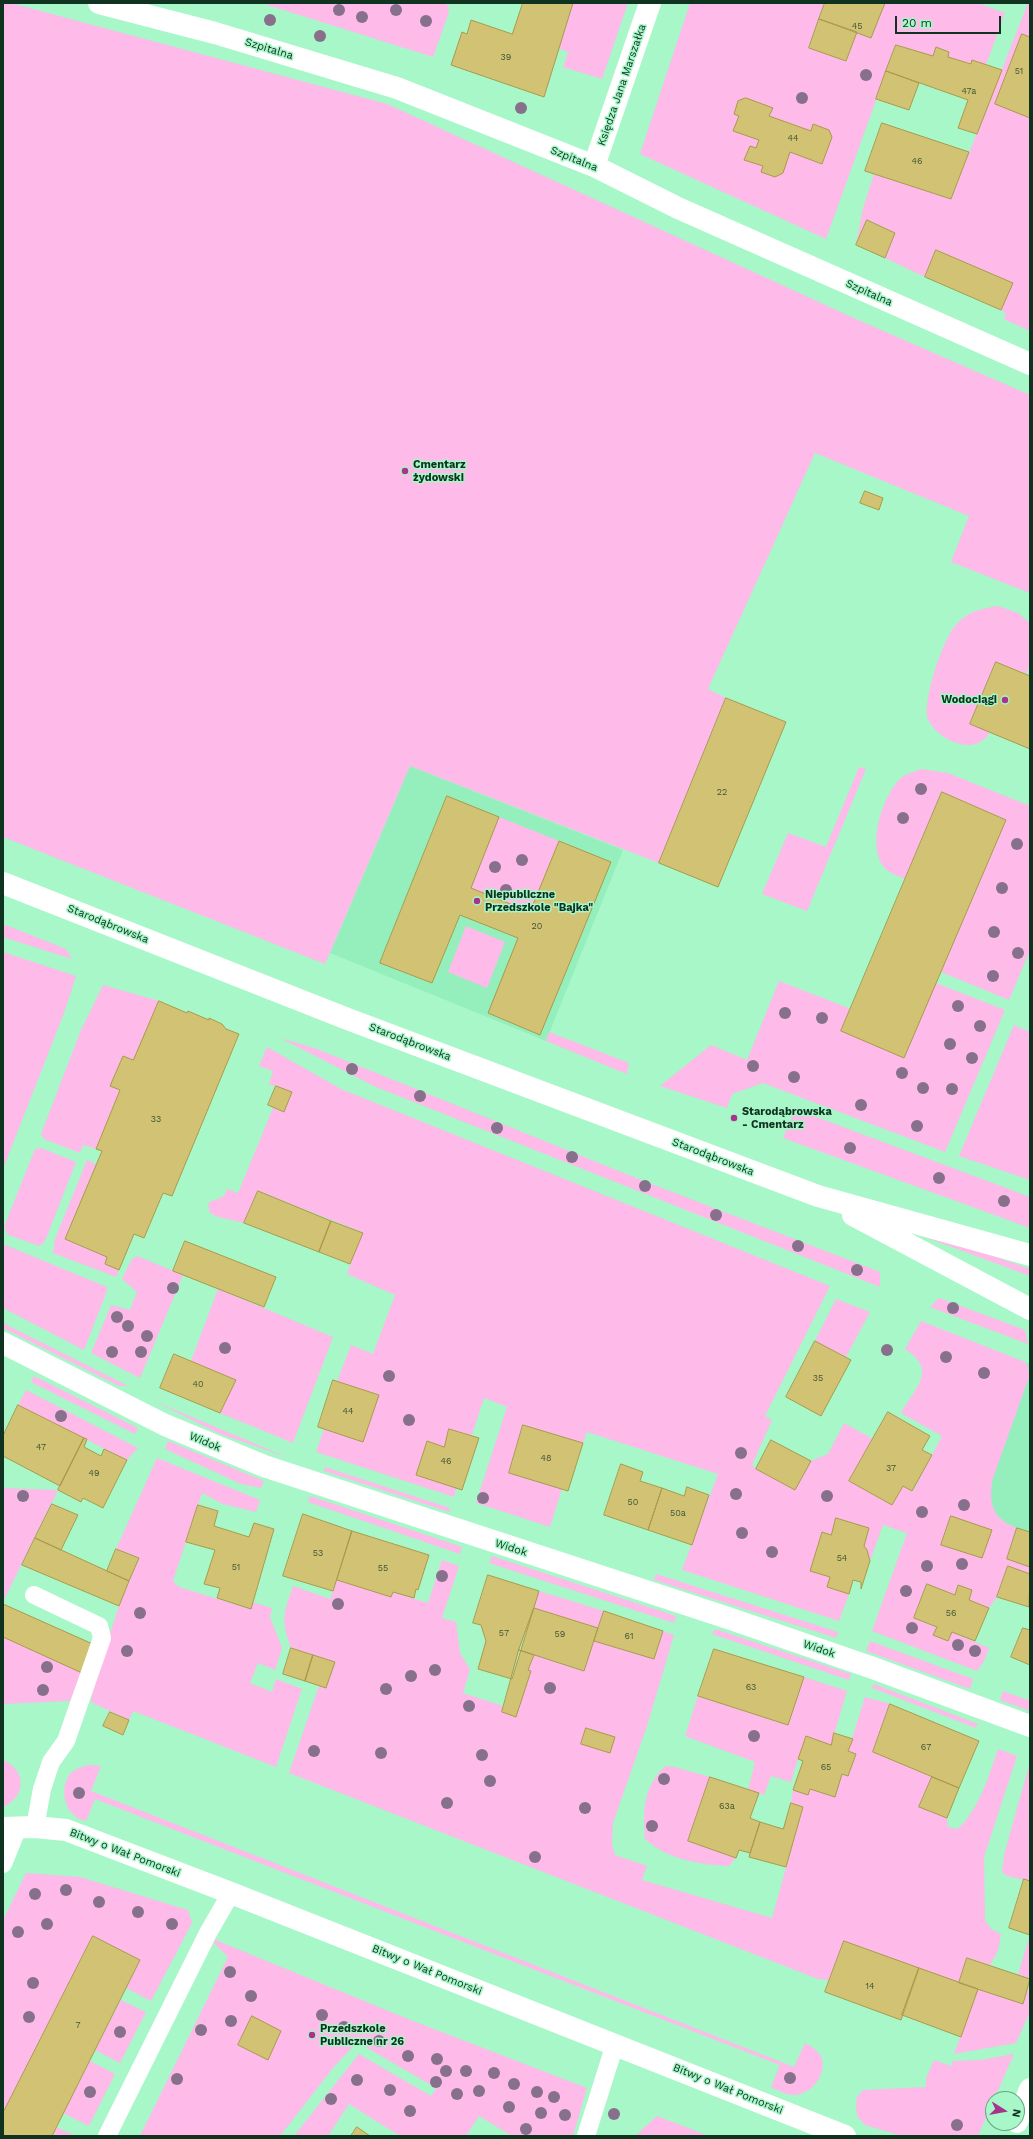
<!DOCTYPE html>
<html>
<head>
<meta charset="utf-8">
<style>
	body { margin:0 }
	#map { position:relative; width:1033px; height:2139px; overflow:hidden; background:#a7f7c9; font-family:"Work Sans",sans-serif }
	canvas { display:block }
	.frame { position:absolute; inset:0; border:4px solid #103221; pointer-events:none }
	.north { position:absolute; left:985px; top:2091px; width:40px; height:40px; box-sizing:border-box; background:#a7f7c9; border:1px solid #6ba886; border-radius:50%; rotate:101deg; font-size:11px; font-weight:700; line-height:16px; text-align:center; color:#103221 }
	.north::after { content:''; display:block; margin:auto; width:14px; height:18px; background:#a8338c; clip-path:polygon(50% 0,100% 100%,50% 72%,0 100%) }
	.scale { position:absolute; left:895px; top:16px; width:106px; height:18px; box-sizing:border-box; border:2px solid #103221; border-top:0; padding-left:5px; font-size:12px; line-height:14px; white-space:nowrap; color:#103221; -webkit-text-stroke:3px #a7f7c9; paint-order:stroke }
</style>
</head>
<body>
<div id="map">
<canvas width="1033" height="2139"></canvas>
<div class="frame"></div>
<div class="north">N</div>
<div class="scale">20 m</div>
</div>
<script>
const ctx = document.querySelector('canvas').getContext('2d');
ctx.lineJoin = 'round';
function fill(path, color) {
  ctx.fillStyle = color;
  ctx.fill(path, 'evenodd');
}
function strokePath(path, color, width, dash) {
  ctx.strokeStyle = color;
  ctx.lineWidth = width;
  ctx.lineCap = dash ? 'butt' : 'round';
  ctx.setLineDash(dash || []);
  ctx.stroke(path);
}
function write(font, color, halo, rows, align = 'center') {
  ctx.font = font + ' "Work Sans",sans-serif';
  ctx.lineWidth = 3;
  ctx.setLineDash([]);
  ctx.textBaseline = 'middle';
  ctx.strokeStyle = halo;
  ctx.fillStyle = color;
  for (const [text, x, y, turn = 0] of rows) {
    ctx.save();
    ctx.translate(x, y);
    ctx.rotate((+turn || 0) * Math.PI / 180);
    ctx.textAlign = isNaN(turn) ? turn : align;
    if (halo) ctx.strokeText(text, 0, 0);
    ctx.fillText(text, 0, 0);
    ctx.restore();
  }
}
const built = new Path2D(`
	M410,766L623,850L546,1041L330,953Z
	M1025,1362L1030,1364V1567L1007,1559V1524L998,1517L993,1508L990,1495L992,1481L1028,1366Z`);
const green = new Path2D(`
	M3,3H11L387,104L856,319L1030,395V593L951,562L969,516L815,453L708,689L726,698L659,863L410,766L325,964L3,837Z
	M261,3H445L449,8L448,15L433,57Z
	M573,3H628L602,79L563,67L568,52L558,48Z
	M690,3H825L809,48L846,61L857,32L871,37L885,3H978L1005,13L986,65L972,60L971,64L948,57L949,52L936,47L933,56L896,45L826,239L640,154Z
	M1028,3H1030V331L1004,319L1006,313L1001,310L1012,283L936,250L925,277L885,258L895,233L868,220L856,245L863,208L874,174L951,199Z
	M998,606L1018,613L1030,623V664L1026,674L996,662L970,723L990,732C988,735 985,739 982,741C965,753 935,736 928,719C922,702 943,639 955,626C968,611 980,609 998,606Z
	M859,767L866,769L807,911L762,894L788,833L826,847Z
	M921,769L948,773L1030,806V950L1009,1000L941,972L1006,820L942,792L905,879C900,876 893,875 888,871C864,852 882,795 901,778C905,774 915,772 921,769Z
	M499,817L559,841L530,912L471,888Z
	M3,924L66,949L72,959L3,937Z
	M466,926L505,942L487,988L448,972Z
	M3,952L76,976L64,1013L3,1169Z
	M779,981L851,1009L936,983L1005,1010L945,1152L763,1083L732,1094L727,1108L660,1086L711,1045L747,1060Z
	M103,985L159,1001L133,1060L123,1056L110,1086L120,1090L96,1149L83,1145L80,1153L44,1139L41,1134L81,1030Z
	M1014,1025L1030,1032V1180L959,1156Z
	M549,1032L629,1063L627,1074L546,1041Z
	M280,1038L317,1049L636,1178L880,1272V1287L376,1087Z
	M267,1047L341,1089L830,1286L765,1416L772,1420L752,1465L756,1469L795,1490L811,1461L828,1454L844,1423L873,1439L849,1481L892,1505L903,1486L913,1491L942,1436L901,1413C916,1387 938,1370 905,1349L921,1321L1025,1362L1028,1366L1029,1377L992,1481C989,1505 993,1519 1017,1528L1007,1559L1030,1567V1574L1008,1566L997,1597L989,1608L969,1600L972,1590L955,1595L927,1584L914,1618L937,1627L934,1635L948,1641L952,1632L989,1648L983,1663L977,1671L872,1631L907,1533L883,1525L870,1561L867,1550L864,1546L869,1528L836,1518L831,1535L822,1532L810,1571L830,1577L827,1587L849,1594L839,1621L682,1570L718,1474L587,1432L583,1443L523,1425L509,1473L562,1489L550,1527L476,1503L507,1407L484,1398L472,1435L449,1430L444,1447L427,1441L416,1475L456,1488L454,1497L316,1452L324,1429L363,1441L379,1395L337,1382L351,1345L373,1354L395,1295L347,1274L362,1232L258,1191L244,1223L218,1217L210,1213L208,1203L224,1196L227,1189L238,1193L273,1108L284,1112L292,1092L269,1084L273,1071L259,1066Z
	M795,1109L1030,1197V1228L783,1138Z
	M41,1148L76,1162L45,1241L40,1246L8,1235L4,1227L35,1149Z
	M87,1160L96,1164L65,1239L107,1257L105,1264L119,1270L116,1277L53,1253L55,1239Z
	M876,1219L968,1247L1030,1269V1276Z
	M3,1244L107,1287V1291L84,1350L3,1308Z
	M137,1256L183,1275L140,1378L91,1353L111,1305L130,1310L137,1292L122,1279L132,1259Z
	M218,1289L333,1337L293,1443L220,1413L236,1380L191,1361Z
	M939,1298L1025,1330L1028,1344L930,1307Z
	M836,1299L870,1312L846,1357L815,1341Z
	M3,1323L128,1386H119L3,1328Z
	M34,1376L138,1428L135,1434L31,1382Z
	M26,1390L138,1448L127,1460L18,1405Z
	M154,1401L289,1458L218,1433Z
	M168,1441L264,1481L261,1488L241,1484L165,1449Z
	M157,1458L260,1500L256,1512L223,1504L202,1493L173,1581L179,1587L250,1609L252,1602L272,1608L270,1617L282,1648L275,1670L258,1663L250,1683L272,1692L276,1679L302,1689L276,1767L133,1711L129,1720L91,1702L95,1679L119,1606L139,1558L116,1549Z
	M325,1467L450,1508L449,1512L324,1471Z
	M3,1488L58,1490L3,1602Z
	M310,1496L462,1547L460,1554L308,1502Z
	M492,1556L676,1616L674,1623L489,1563Z
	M442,1560L459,1566L442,1618L456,1622L460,1653L470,1669L463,1693L503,1706L502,1712L516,1716L531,1672L528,1670L534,1655L583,1671L594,1641L654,1659L663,1631L674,1635L647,1726L613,1823L612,1845L615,1855L647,1866L642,1880L772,1918L803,1807L791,1803L793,1790L808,1795L810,1789L835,1796L842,1774L848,1776L856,1754L848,1751L865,1697L890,1704L873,1752L932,1777L919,1806L947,1818L948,1827L958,1829C980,1807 988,1778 998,1749L1017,1756L984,1857L985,1920L991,1929L1001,1934L998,1951L990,1965L967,1958L959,1983L844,1941L829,1980L818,1979L289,1773L319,1686L326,1688L335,1662L291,1648C281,1619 283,1615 293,1586L330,1599L337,1580L391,1597L393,1592L428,1603Z
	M656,1574L838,1632L836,1638L654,1580Z
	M539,1591L604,1611L598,1628L534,1608Z
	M715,1629L851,1674L849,1680L712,1634Z
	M3,1637L82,1673L70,1701L3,1704Z
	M870,1641L973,1679L970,1689L866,1651Z
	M804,1677L847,1691L831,1745L798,1759L791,1782L771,1776L764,1795L748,1790L755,1762L685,1736L698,1696L788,1725Z
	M874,1684L978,1724L976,1728L872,1688Z
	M1003,1691L1030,1701V1711L1000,1700Z
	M3,1760C27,1770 26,1797 3,1807Z
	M1030,1762V1881L1007,1876L1002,1872L1004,1855Z
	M87,1765L101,1766L91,1791L794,2067L805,2043C812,2047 820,2051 822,2060C826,2076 811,2094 795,2095C788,2096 777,2090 771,2087L780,2065L95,1799L86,1821C82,1820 77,1819 75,1816C62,1806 60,1782 73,1771C76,1769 83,1767 87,1765Z
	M665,1766L675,1767L710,1777L688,1841L736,1858L729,1866C701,1865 666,1859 645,1839C643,1809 643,1788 665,1766Z
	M26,1873L80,1877L188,1910L192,1923L151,2001L126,1988L140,1960L93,1936L3,2113V1920Z
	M1030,1935V1979L1018,1974Z
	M213,1939L413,2021L587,2088L573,2136H512L479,2116L466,2136H400L349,2104L328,2136H294L359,2054L431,2096L436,2088L357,2042L333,2068L280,2136H140L228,1957L212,1941Z
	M1030,1984V2012L1016,2043L954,2054L978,1989L1023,2004Z
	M121,2000L146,2012L120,2063L95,2050Z
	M1014,2054L978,2136H902L865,2125L857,2116L856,2106L857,2097L863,2090L926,2087V2078L934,2060L951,2066L953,2061L980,2060Z
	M90,2061L115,2074L89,2126L63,2113Z
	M657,2116L709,2136H635Z
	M56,2127L76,2136H52Z`);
const building = new Path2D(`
	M523,3H573L544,97L451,65L462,32L467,34L471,20L512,34Z
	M825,3H885L871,38L819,19Z
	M819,19L857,32L846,61L809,48Z
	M1022,34L1030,37V118L995,104Z
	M896,45L933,56L936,47L949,52L948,57L971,64L972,60L1002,70L977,134L958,128L968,100L886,71Z
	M886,71L919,83L909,110L876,99Z
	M746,98L773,108L769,116L811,131L813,124L829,130L832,137L822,164L790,152L783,173L775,177L761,172L763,166L744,160L750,146L756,148L759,140L733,131L739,116L734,114L738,101Z
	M882,123L969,152L951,199L865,171Z
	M867,220L895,233L885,258L856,245Z
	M936,250L1013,283L1001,310L925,277Z
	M865,491L883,498L879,510L860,503Z
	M996,662L1030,676V749L970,724Z
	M726,698L786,722L718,887L659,863Z
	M942,792L1006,820L904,1058L841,1031Z
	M447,796L499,817L471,888L530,912L559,841L611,862L540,1035L488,1013L518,938L460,915L432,983L380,963Z
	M159,1001L187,1013L188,1011L209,1020V1018L222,1024L226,1029L239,1034L172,1196L163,1193L144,1238L134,1234L119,1270L105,1264L107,1257L65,1239L102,1151L96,1149L120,1090L110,1086L123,1056L133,1060Z
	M276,1086L292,1092L284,1112L268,1105Z
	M258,1191L331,1221L319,1252L244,1223Z
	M331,1221L363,1233L350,1264L319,1252Z
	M185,1241L276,1277L264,1307L173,1271Z
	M815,1341L851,1360L821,1416L786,1397Z
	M174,1354L236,1380L220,1413L160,1388Z
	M333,1380L379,1395L363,1442L318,1427Z
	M18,1405L84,1438L60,1486L3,1456V1436Z
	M888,1412L930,1436L922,1450L932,1455L912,1491L903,1486L892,1505L849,1481Z
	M523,1425L583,1443L568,1491L509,1473Z
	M449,1429L479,1438L462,1490L416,1475L427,1441L444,1447Z
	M84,1438L87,1439L84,1447L101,1456L104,1449L127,1460L103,1508L83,1498L81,1502L58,1490Z
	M771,1440L811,1461L795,1490L756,1469Z
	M621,1464L643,1472L640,1481L662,1488L648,1530L604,1515Z
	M687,1487L709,1495L692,1545L648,1530L662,1488L684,1496Z
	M52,1504L78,1515L61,1550L35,1538Z
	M198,1505L218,1511L214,1526L249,1537L254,1523L274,1529L251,1609L217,1598L220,1588L204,1584L215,1550L186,1542Z
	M303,1514L352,1531L333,1591L283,1576Z
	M951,1516L992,1530L982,1558L941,1545Z
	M836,1518L869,1528L864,1546L867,1550L870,1561L861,1589V1582L853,1580L849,1594L827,1587L830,1577L810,1571L822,1532L831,1535Z
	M1017,1528L1030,1532V1567L1007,1559Z
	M352,1531L429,1555L418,1590L416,1589L414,1598L393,1592L391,1597L337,1580Z
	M35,1538L129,1581L119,1606L22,1565Z
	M116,1549L139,1558L129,1581L107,1571Z
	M1008,1566L1030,1574L1029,1607L997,1597Z
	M488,1575L539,1591L512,1679L478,1669L486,1641L481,1625L473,1623Z
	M927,1584L955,1595L958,1585L972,1590L969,1600L989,1608L975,1641L952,1632L948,1641L933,1635L937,1627L914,1618Z
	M3,1604L95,1645L82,1673L3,1637Z
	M534,1608L598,1628L584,1671L519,1650Z
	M604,1611L663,1631L654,1659L594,1641Z
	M1023,1628L1030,1630V1665L1011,1657Z
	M291,1648L313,1655L305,1681L283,1674Z
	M714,1649L804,1677L788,1725L698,1696Z
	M519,1650L534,1655L528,1670L531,1671L516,1717L502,1712Z
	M313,1655L335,1662L326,1688L305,1681Z
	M890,1704L979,1741L959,1788L873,1752Z
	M110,1712L129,1720L123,1735L103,1726Z
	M586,1728L615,1737L610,1753L581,1744Z
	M834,1733L853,1739L848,1751L856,1754L848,1776L842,1774L835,1797L810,1789L808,1795L793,1790L803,1761L798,1759L806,1736L831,1745Z
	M710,1777L759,1793L750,1818L760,1822L750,1853L739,1850L736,1858L688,1841Z
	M932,1777L959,1788L947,1818L919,1807Z
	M791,1803L803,1807L786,1867L749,1857L760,1822L783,1829Z
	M1024,1879L1030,1881V1935L1009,1928Z
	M93,1936L140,1960L52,2136H3V2113Z
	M844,1941L919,1968L901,2020L825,1992Z
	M967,1958L1030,1979L1023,2004L959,1983Z
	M919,1968L978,1989L961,2037L902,2015Z
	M252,2016L281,2031L268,2060L238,2045Z
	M357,2127L370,2136H351Z`);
const lane = new Path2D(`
	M34,1595L99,1626L102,1638L66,1741L51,1762L42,1789L35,1827
	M3,1864L18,1827
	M107,2136L208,1933L231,1893
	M586,2136L615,2044`);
const street = new Path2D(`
	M99,3L215,33L397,88L594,166L678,208L1030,364
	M594,166L650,3
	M3,1343L165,1425L264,1466L731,1619L873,1668L1030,1726
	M3,1828L35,1827L66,1830L231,1893L845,2136
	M1017,2122L1030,2089`);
const secondary = new Path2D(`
	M3,883L345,1018L818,1196L1030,1255
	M853,1215L1030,1309`);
const trees = [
	[339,10],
	[396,10],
	[362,17],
	[270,20],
	[426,21],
	[320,36],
	[866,75],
	[802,98],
	[521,108],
	[921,789],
	[903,818],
	[1017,844],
	[522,860],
	[495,867],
	[1002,888],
	[506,890],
	[994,932],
	[1018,953],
	[993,976],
	[958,1006],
	[785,1013],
	[822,1018],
	[980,1026],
	[950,1044],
	[972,1058],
	[753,1066],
	[352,1069],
	[902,1073],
	[794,1077],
	[923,1088],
	[952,1089],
	[420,1096],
	[861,1105],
	[917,1126],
	[497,1128],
	[850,1148],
	[572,1157],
	[939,1178],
	[645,1186],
	[1004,1201],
	[716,1215],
	[798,1246],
	[857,1270],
	[173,1288],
	[953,1308],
	[117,1317],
	[128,1326],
	[147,1336],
	[225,1348],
	[887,1350],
	[112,1352],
	[141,1352],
	[946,1357],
	[984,1373],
	[389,1376],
	[61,1416],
	[409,1420],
	[741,1453],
	[736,1494],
	[23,1496],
	[827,1496],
	[483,1498],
	[964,1505],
	[922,1512],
	[742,1533],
	[772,1552],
	[962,1564],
	[927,1566],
	[442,1576],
	[906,1591],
	[338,1604],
	[140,1613],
	[912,1628],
	[958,1645],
	[127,1651],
	[975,1651],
	[47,1667],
	[435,1670],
	[411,1676],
	[550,1688],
	[386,1689],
	[43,1690],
	[469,1706],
	[754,1736],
	[314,1751],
	[381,1753],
	[482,1755],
	[664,1779],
	[490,1781],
	[79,1793],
	[447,1803],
	[585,1808],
	[652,1826],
	[535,1857],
	[66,1890],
	[35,1894],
	[99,1902],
	[138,1912],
	[47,1924],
	[172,1924],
	[18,1932],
	[230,1972],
	[33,1983],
	[251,1996],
	[322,2015],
	[29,2017],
	[231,2021],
	[344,2027],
	[201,2030],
	[120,2032],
	[379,2041],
	[408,2056],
	[437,2059],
	[446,2071],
	[466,2071],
	[494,2073],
	[790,2078],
	[177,2079],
	[357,2080],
	[436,2082],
	[514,2084],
	[390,2090],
	[479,2091],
	[90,2092],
	[537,2092],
	[457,2094],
	[554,2097],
	[331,2099],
	[509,2107],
	[410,2111],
	[541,2113],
	[614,2114],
	[565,2115],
	[957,2125],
	[526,2129]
];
const markers = [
	[405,471,4,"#a8338c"],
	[1005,700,4,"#a8338c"],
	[477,901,4,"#a8338c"],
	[734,1118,4,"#a8338c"],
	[312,2035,4,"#a8338c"]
];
const numberNames = [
	["45",857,26],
	["39",506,57],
	["51",1019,71],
	["47a",969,91],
	["44",793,138],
	["46",917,161],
	["22",722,792],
	["20",537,926],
	["33",156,1119],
	["35",818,1378],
	["40",198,1384],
	["44",348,1411],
	["47",41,1447],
	["48",546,1458],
	["46",446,1461],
	["37",891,1468],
	["49",94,1473],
	["50",633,1502],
	["50a",678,1513],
	["53",318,1553],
	["54",842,1558],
	["51",236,1567],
	["55",383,1568],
	["56",951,1613],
	["57",504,1633],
	["59",560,1634],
	["61",629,1636],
	["63",751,1687],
	["67",926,1747],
	["65",826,1767],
	["63a",727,1806],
	["14",870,1986],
	["7",78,2025]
];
const streetNames = [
	["Szpitalna",269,49,17],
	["Księdza Jana Marszałka",622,85,-71],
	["Szpitalna",574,159,22],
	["Szpitalna",869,293,24],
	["Starodąbrowska",108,924,22],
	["Starodąbrowska",410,1042,21],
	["Starodąbrowska",713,1157,21],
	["Widok",205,1442,23],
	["Widok",511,1548,18],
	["Widok",819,1649,19],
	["Bitwy o Wał Pomorski",125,1853,21],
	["Bitwy o Wał Pomorski",427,1970,22],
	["Bitwy o Wał Pomorski",728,2089,22]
];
const poiNames = [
	["Cmentarz",413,465],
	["żydowski",413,478],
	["Wodociągi",997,700,"right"],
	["Niepubliczne",485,895],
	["Przedszkole \"Bajka\"",485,908],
	["Starodąbrowska",742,1112],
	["- Cmentarz",742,1125],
	["Przedszkole",320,2029],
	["Publiczne nr 26",320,2042]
];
fill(built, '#95efbd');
fill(green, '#febae8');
fill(building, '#d2c374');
strokePath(building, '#a99a4b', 1);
strokePath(lane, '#fff', 18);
strokePath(street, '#fff', 22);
strokePath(secondary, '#fff', 22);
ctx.fillStyle = '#87708b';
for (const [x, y] of trees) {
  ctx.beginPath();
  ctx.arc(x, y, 6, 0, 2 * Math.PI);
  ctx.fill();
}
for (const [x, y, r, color] of markers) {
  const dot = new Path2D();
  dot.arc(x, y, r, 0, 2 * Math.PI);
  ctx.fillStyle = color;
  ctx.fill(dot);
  strokePath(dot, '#a7f7c9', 1.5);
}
write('9px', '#405636', null, numberNames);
write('11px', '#103221', '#a7f7c9', streetNames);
write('bold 11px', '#103221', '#a7f7c9', poiNames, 'left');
</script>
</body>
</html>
